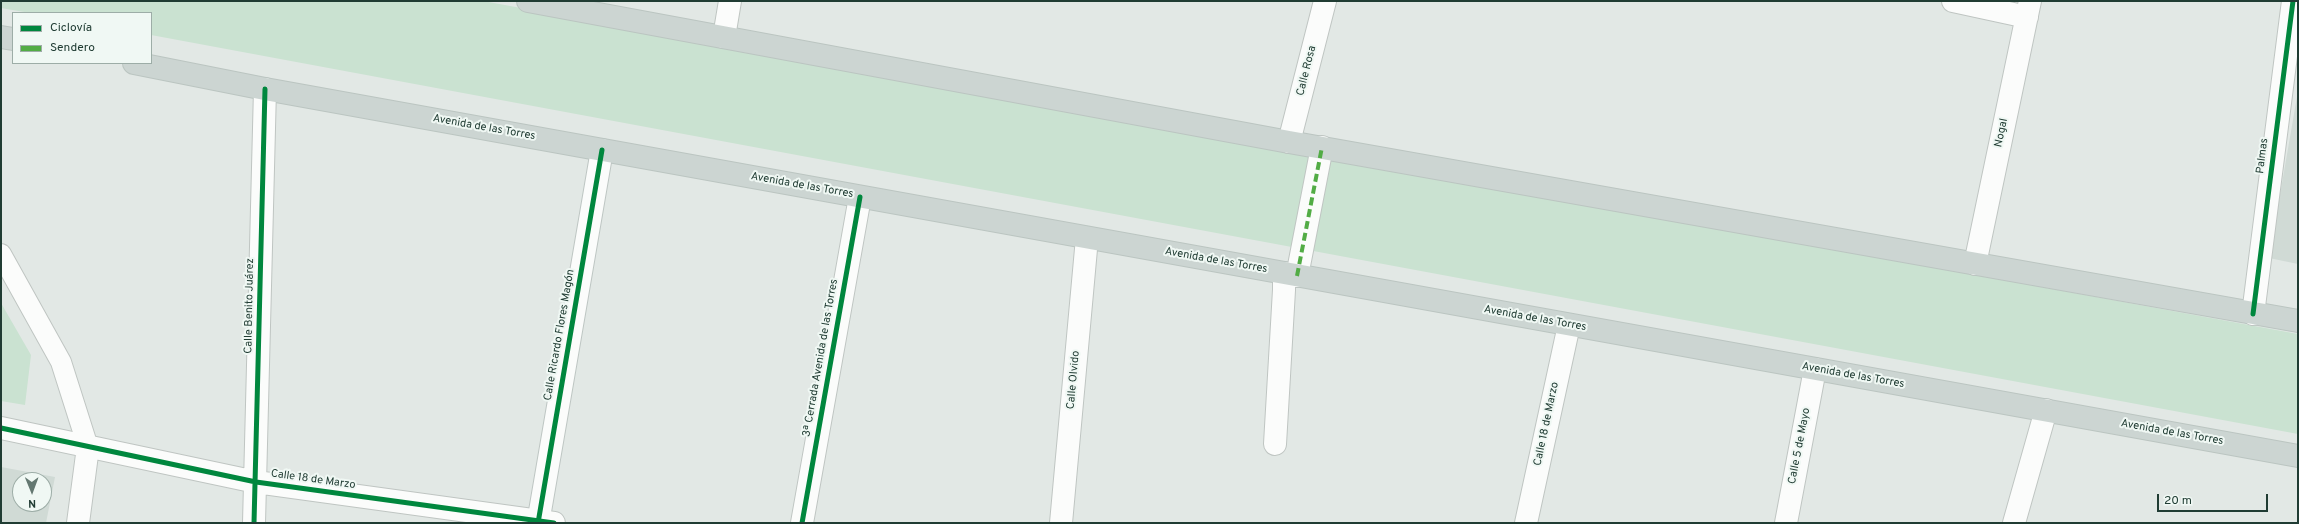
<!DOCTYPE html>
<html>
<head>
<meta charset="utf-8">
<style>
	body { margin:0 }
	#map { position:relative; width:2299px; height:524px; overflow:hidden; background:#e2e8e5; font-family:Overpass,sans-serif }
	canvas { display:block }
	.frame { position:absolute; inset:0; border:2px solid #203c33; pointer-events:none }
	.legend { position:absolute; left:12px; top:12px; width:140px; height:52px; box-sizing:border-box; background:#f0f8f4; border:1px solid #9dada7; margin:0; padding:5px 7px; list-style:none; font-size:12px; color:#203c33 }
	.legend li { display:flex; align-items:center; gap:8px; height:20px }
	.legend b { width:20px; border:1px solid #9dada7 }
	.north { position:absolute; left:12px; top:472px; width:40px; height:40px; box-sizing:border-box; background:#f0f8f4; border:1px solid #9dada7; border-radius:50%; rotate:179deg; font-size:11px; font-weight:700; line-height:16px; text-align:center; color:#203c33 }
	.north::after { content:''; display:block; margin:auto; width:14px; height:18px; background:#647871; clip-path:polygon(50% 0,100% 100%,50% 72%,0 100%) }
	.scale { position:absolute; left:2157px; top:494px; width:111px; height:18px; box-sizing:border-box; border:2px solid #203c33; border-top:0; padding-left:5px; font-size:12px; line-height:14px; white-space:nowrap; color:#203c33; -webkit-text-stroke:3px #f0f8f4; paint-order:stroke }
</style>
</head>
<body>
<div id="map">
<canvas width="2299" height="524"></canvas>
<div class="frame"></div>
<ul class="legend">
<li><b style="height:5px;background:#00873e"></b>Ciclovía</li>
<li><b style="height:5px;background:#52ac45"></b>Sendero</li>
</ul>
<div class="north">N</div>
<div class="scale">20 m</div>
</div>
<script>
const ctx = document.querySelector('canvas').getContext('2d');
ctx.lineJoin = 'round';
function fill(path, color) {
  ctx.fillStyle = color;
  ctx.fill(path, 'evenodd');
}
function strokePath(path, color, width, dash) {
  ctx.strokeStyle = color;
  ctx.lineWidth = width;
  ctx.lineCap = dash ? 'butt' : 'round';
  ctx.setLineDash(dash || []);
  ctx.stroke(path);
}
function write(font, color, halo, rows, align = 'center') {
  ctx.font = font + ' Overpass,sans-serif';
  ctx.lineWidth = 4;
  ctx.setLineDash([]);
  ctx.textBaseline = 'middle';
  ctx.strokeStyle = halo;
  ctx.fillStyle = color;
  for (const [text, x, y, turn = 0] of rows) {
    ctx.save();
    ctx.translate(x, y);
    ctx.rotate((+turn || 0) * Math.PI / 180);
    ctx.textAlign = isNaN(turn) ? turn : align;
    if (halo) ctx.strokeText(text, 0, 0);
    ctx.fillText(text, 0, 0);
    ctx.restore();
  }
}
const built = new Path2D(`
	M2298,91V264L2269,258Z
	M1,467L55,477L46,523H1ZM20,480H44V504H20Z`);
const green = new Path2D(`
	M1,1H483L2298,334V434L151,35V13H30L1,8Z
	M1,303L31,355L25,405L1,401Z`);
const lane = new Path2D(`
	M1,254L61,362L88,447`);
const street = new Path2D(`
	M1953,1L2027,17
	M724,37L730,1
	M1289,142L1325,1
	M1975,264L2030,1
	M1297,276L1322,147
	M2253,314L2293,1
	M1,428L256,482L554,523
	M1275,444L1284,290V273
	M78,523L88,447
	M254,523L265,89
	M802,523L860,197
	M1061,523L1087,238
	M1526,523L1569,325
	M1786,523L1815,369
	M2014,523L2046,410`);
const secondary = new Path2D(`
	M538,523L602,150`);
const primary = new Path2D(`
	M528,1L1289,142L2298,321
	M1,37L13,39
	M134,63L265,89L2298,456`);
const quiet = new Path2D(`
	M1297,276L1322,147`);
const cycleway = new Path2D(`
	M2253,314L2293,1
	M1,428L256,482L554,523
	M254,523L265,89
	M538,523L602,150
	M802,523L860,197`);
const streetNames = [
	["Calle Rosa",1307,71,-76],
	["Avenida de las Torres",484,128,10],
	["Nogal",2002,133,-78],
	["Palmas",2263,156,-83],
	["Avenida de las Torres",802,186,10],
	["Avenida de las Torres",1216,261,10],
	["Calle Benito Juárez",250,306,-89],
	["Avenida de las Torres",1535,319,10],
	["Calle Ricardo Flores Magón",560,335,-80],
	["3ª Cerrada Avenida de las Torres",821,358,-80],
	["Avenida de las Torres",1853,376,10],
	["Calle Olvido",1074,380,-85],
	["Calle 18 de Marzo",1547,424,-78],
	["Avenida de las Torres",2172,433,10],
	["Calle 5 de Mayo",1800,446,-79],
	["Calle 18 de Marzo",313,480,8]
];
fill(built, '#d0dad5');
fill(green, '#cae2d1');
strokePath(lane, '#bfc5c2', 22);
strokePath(street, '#bfc5c2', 24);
strokePath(secondary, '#bec6c3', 24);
strokePath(primary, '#bbc5c1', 24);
strokePath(lane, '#fbfcfb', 20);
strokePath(street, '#fbfcfb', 22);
strokePath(secondary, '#fbfcfb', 22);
strokePath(primary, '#ccd5d2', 22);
strokePath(quiet, '#52ac45', 4, [8, 4]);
strokePath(cycleway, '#00873e', 5);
write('11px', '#203c33', '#f0f8f4', streetNames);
</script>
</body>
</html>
